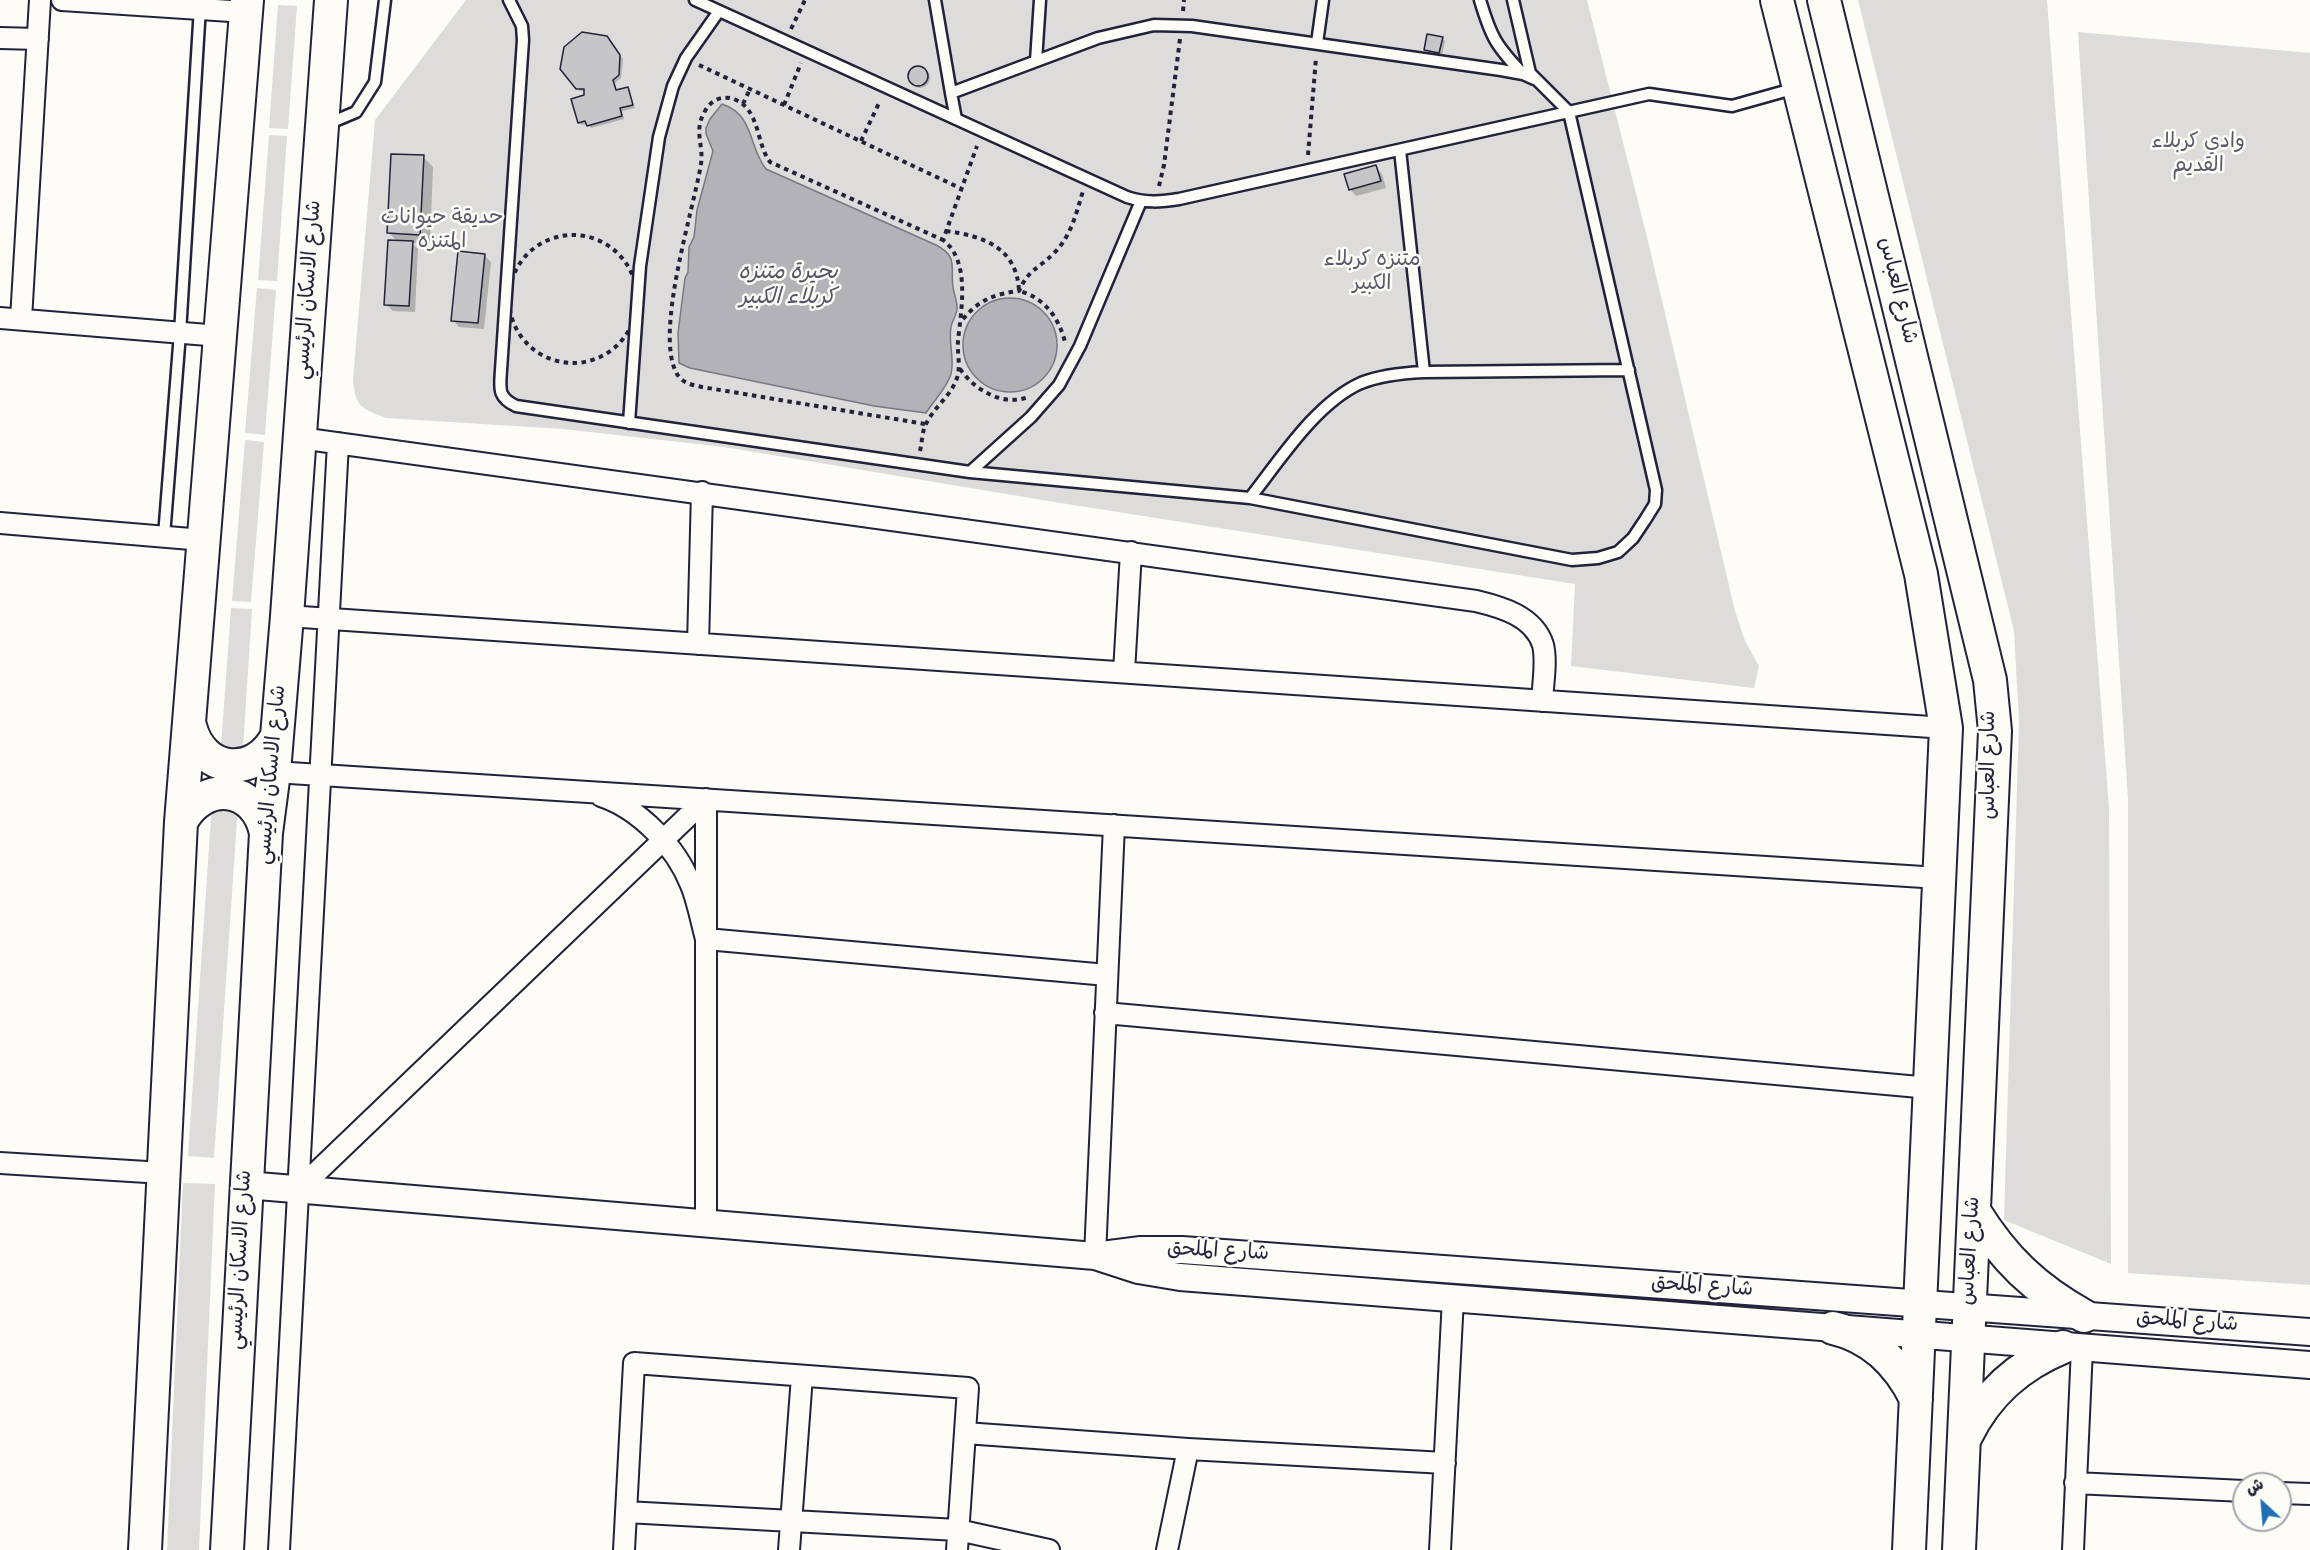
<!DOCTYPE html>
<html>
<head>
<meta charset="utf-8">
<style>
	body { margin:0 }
	#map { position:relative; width:2310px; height:1550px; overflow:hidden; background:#fdfcf7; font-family:"Indie Flower","Playpen Sans Arabic",sans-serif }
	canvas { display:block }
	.north { position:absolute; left:2232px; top:1472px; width:60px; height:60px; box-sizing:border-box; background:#fdfcf7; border:2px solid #a5a5ac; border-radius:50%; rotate:334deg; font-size:16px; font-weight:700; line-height:24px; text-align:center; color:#22223b }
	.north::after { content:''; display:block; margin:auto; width:21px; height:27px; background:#1f6fb2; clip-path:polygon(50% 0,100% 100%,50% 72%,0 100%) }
</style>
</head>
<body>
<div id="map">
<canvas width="2310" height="1550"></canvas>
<div class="north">ش</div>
</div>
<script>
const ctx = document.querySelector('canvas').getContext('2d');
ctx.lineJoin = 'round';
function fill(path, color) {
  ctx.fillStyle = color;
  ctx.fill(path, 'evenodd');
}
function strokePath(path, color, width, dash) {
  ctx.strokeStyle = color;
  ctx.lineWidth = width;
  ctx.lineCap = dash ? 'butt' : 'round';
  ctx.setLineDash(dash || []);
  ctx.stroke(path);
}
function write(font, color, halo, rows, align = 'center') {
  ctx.font = font + ' "Indie Flower","Playpen Sans Arabic",sans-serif';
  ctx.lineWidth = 5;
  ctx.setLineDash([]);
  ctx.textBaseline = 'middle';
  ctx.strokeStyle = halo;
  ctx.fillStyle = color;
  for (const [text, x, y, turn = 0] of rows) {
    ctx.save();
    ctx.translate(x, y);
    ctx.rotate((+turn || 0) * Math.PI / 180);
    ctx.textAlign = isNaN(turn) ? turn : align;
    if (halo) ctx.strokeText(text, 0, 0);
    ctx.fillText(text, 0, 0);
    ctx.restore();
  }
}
const green = new Path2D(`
	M466,0H1587L1648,241L1735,611L1745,641L1759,666L1754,688L1571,666L1575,584L1067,504L724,447L563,429L386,418C362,408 355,408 353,379L375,120Z
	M1858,0H2047L2109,808L2111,1264L2004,1220L2019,722L2014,631Z
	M278,5L297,6L288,129L269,128Z
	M2078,32L2310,53V1285L2128,1273V799Z
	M269,135L287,136L277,281L258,280Z
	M257,288L276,290L265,435L245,433Z
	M245,440L264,442L251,602L232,601Z
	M231,608L252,609L243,749L221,747Z
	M213,788L239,790L214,1158L188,1156Z
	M183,1183L215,1184L199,1550H167Z`);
const water = new Path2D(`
	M722,104C755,115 748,147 766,169L936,245C959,257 950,267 953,287C954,295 958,302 957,310C956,316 952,321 951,327C948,343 955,358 951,374C947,388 934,400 926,413L874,406L690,368L679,363L678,333L685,278L688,272L689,247L694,237L697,210L713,151L706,134V128L710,119Z
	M963 345a47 47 0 1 1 94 0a47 47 0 1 1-94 0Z`);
const shadow = new Path2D(`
	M1442,38L1445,41L1442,55L1429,52L1426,49Z
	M609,40L623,59L621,78L615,83L617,91L627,88L635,108L622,111L624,119L591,128L588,124L582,125L579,123L585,91H580L577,88Z
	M910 78a10 10 0 1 1 20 0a10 10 0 1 1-20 0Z
	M423,157L433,167L430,244L412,243L418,249L415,312L393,311L386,304L398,242L389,233Z
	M1376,167L1382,174L1386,188L1356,196L1350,189Z
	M484,255L491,262L484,329L459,327L453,320Z`);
const building = new Path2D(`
	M582,32L607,36L620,55L619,75L613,80L616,90L628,87L633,105L620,108L622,116L587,126L585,121L578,123L571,99L584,95V89H576L560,69L564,47Z
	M1427,34L1443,37L1439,53L1424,50Z
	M908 76a10 10 0 1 1 20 0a10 10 0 1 1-20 0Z
	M391,154L424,155L420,235L387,233Z
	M1376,165L1381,181L1349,190L1344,174Z
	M388,240L413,241L409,306L384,305Z
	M458,251L485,254L478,323L451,321Z`);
const path = new Path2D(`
	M1183,11L1184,0
	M791,29L805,0
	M699,65L962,189
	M743,104L750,89
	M784,105L801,63
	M861,141L880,101
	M1308,155L1316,58
	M1159,186L1164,165L1180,39
	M946,231C984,236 1017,248 1019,291C1044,297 1059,318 1065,342
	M509 299a64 64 0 1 1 128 0a64 64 0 1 1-128 0Z
	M963,319C979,300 994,294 1019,291C1028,270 1038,269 1053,254C1071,237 1076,214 1083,191
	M960,369C974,389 1002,407 1028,397
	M925,424L702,387C692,385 681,383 676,372C655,330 693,212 701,164C704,145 693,131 705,111C711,100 723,94 736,100C760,111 756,143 770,162L943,240
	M920,451C922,443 922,431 926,424C934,407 951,396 957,378C961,366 957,353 958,341C961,310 971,261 943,240L977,146`);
const service = new Path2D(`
	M509,0L522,26L523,40L501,370C500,388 497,397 516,406L970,472L1250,498L1572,560L1598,558L1618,552L1633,538L1645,520L1655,504L1656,490L1569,112L1530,73L1513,0
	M695,0L1127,197C1145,203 1161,202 1179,199L1649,94L1732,106L1796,88
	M935,0L951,93
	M1480,0C1491,37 1496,46 1523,74
	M1317,43L1323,0
	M1036,61L1040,0
	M956,119L951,93L1098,38L1154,25L1192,26L1501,70L1523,74L1534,79
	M325,125L356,112L375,82L385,0
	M1400,150L1424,372
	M629,423L640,266L659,137L673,86L686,58L719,11
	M970,472L1031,417L1059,385L1080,346L1141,201
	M1250,498C1280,460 1316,403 1361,383C1381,375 1403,373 1424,372L1629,370
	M164,536L180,333L200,7`);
const minor = new Path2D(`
	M62,0L246,12
	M0,38L38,39
	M0,318L220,336
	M21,319L40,0
	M300,438L1476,601C1501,607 1534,616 1543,645C1547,661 1543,683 1542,701
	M0,523L203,540
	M287,616L1946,728
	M698,644L702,492
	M1124,672L1131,552
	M274,772L1939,878
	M601,796C640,809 676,847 691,885C698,902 701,921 706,939L1107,975
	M706,799V1224
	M1105,1013L1930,1088
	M0,1163L163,1173
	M298,1190L706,799
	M1095,1256L1114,825
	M965,1433L1188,1449L1445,1463
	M2075,1483L2244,1491
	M2280,1493L2310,1494
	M626,1512L958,1530L1049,1550
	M279,1550L338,443
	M624,1550L634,1363L968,1388L957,1550
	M789,1550L802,1376
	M1167,1550L1188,1449
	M1440,1550L1453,1298
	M2073,1550L2082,1348`);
const tertiary = new Path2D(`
	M246,1185L1095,1256L1138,1270L1180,1277L2310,1365
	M1102,1255L1141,1250H1182L2310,1332`);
const primary = new Path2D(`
	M1777,0L1921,574L1946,728L1909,1550
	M1824,0L1990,680L1995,731L1959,1550
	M190,726C202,774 255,779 277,736
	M181,822C204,779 256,785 266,833
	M1974,1211C2004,1259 2035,1289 2084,1316
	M1833,1328C1872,1337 1899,1364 1916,1399
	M1966,1436C1987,1393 2019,1365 2063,1347
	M145,1550L181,822L247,0
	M227,1550L266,833L274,772L287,616L331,0`);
const parkNames = [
	["وادي كربلاء",2198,144],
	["القديم",2198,168],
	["حديقة حيوانات",442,220],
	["المتنزه",442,244],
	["متنزه كربلاء",1372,262],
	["الكبير",1372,286]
];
const streetNames = [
	["شارع الاسكان الرئيسي",310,290,-86],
	["شارع العباس",1896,291,76],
	["شارع العباس",1991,765,-90],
	["شارع الاسكان الرئيسي",273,775,-85],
	["شارع العباس",1972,1251,-87],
	["شارع الملحق",1218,1253,3],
	["شارع الاسكان الرئيسي",242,1260,-87],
	["شارع الملحق",1702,1288,4],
	["شارع الملحق",2187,1323,4]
];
const waterNames = [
	["بحيرة متنزه",788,274],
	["كربلاء الكبير",788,299]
];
fill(green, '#dddcdb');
fill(water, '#b2b2b7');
strokePath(water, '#787885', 1.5);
fill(shadow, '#0003');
fill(building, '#c6c6c8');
strokePath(building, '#22223b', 1.5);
strokePath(service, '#22223b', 15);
strokePath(minor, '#22223b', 24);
strokePath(tertiary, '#22223b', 30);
strokePath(primary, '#22223b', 36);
strokePath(path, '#22223b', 4, [4.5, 4.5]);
strokePath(service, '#fdfcf7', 10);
strokePath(minor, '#fdfcf7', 20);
strokePath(tertiary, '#fdfcf7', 26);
strokePath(primary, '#fdfcf7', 32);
write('21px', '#5a5a6b', '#fdfcf7', parkNames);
write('21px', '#22223b', '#fdfcf7', streetNames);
write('italic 22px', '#545466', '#fdfcf7', waterNames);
</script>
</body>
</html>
